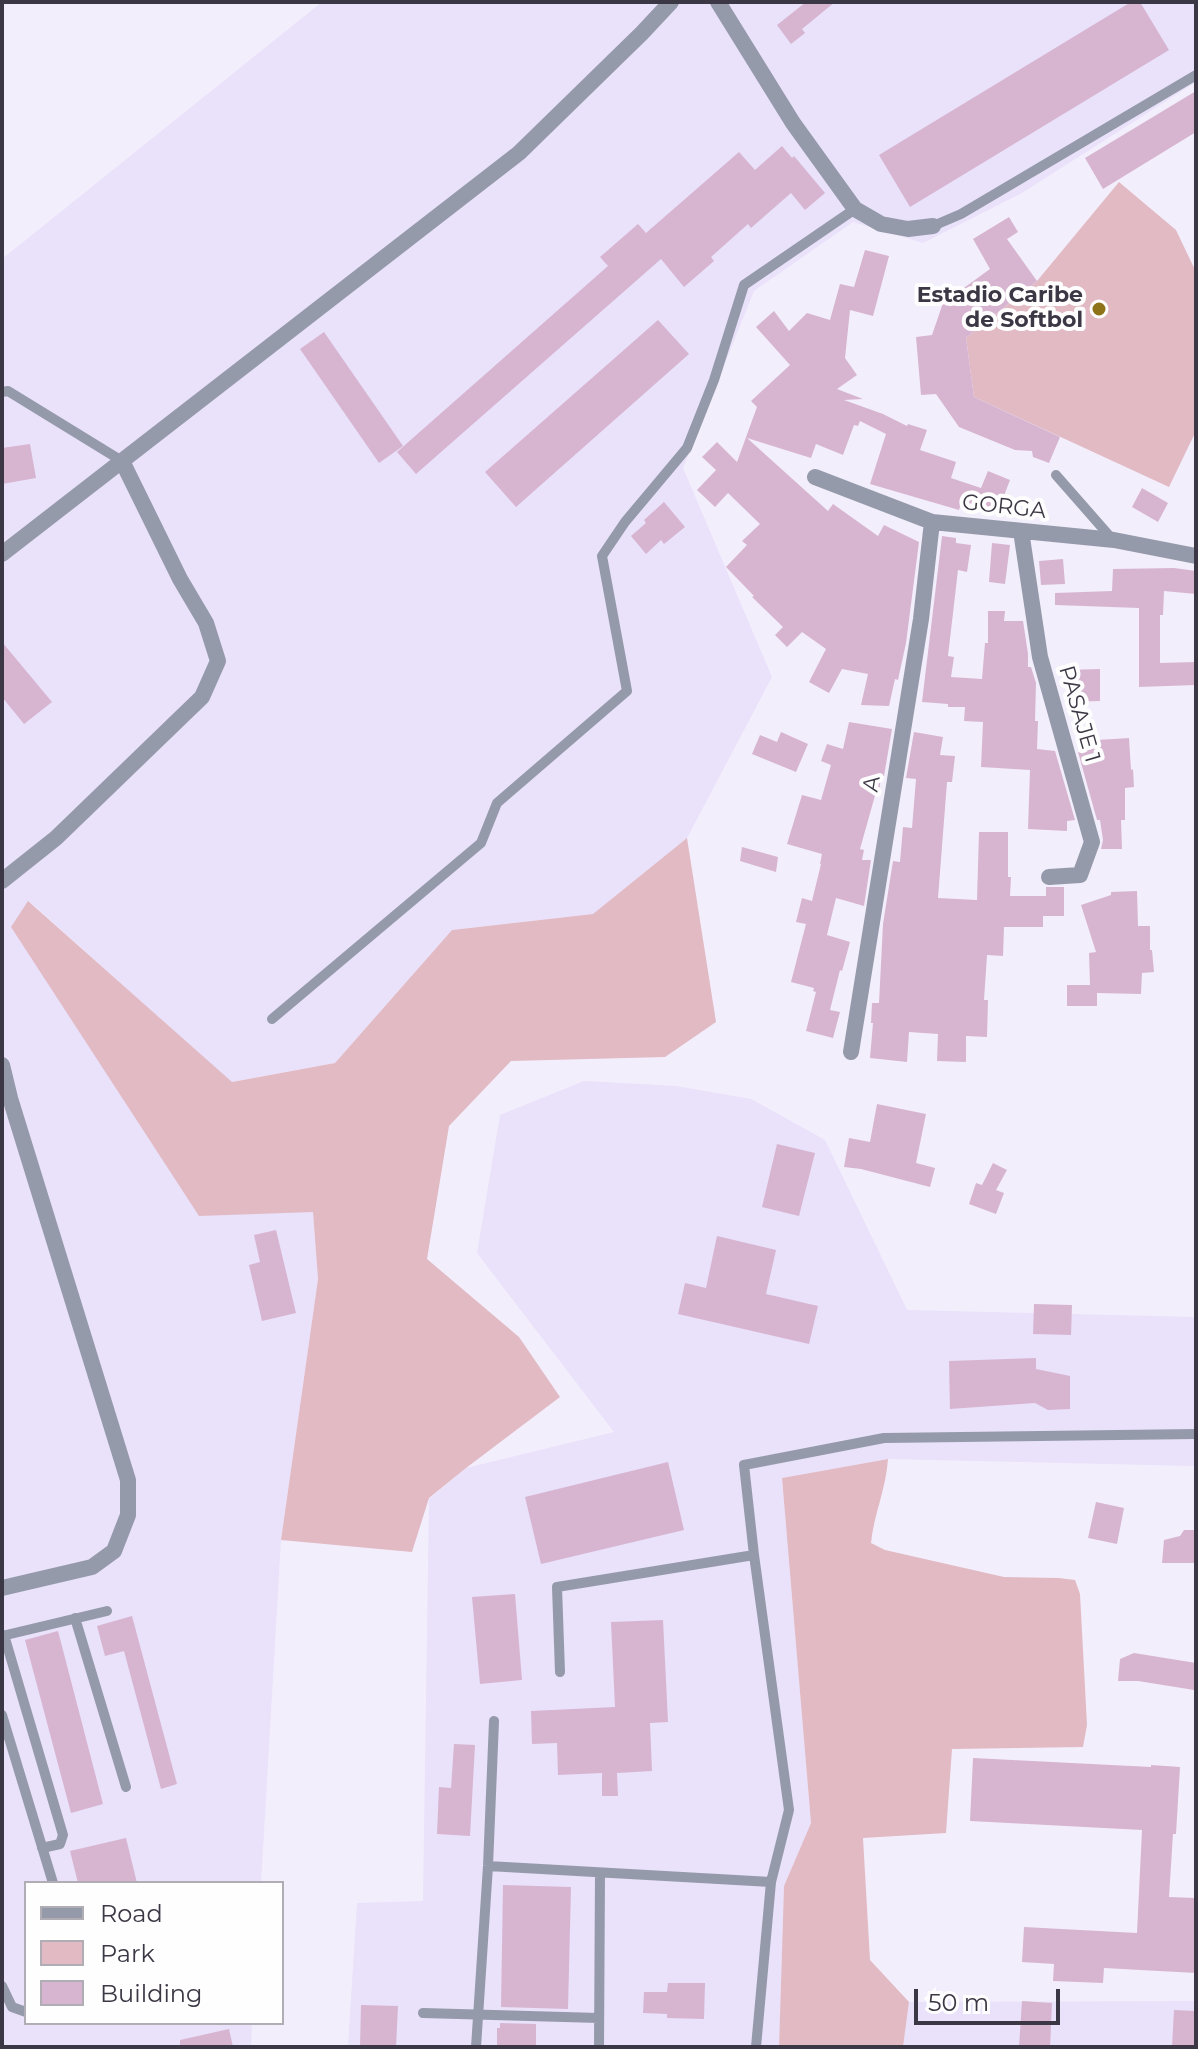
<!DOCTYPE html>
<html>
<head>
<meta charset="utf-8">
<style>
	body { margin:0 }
	#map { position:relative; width:1198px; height:2049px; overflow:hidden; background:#f3eefc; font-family:Montserrat,sans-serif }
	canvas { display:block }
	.frame { position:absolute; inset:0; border:4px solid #3c3744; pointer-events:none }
	.legend { position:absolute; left:24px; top:1881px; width:260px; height:144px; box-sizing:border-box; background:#fefefe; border:2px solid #b0aeb4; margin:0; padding:10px 14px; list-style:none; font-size:24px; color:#3c3744 }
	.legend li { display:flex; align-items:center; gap:16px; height:40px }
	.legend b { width:40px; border:2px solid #b0aeb4 }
	.scale { position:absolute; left:914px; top:1989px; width:146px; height:36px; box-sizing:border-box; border:4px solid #3c3744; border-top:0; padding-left:10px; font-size:24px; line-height:28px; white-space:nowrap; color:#3c3744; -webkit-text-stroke:6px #fefefe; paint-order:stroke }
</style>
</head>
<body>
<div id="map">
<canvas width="1198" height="2049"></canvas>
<div class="frame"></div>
<ul class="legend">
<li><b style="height:10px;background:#959aab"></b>Road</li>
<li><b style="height:22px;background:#e1bac4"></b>Park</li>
<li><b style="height:22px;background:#d7b5d1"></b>Building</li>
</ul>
<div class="scale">50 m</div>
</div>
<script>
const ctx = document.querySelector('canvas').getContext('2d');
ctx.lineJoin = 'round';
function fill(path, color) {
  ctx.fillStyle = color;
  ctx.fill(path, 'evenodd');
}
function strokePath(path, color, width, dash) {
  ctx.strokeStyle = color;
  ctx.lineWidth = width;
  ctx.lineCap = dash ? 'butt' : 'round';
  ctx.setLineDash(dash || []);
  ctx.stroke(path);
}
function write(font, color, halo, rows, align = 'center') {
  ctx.font = font + ' Montserrat,sans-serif';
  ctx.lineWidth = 8;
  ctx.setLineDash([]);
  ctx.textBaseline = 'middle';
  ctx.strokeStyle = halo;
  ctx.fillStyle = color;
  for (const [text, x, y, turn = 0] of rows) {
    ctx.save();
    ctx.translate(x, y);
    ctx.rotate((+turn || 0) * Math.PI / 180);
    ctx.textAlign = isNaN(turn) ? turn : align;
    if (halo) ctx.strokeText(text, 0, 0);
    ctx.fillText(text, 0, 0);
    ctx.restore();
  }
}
const built = new Path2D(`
	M322,2H1196V82L1022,193L923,243L853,222L754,291L683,468L772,677L687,838L593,914L452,930L335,1063L231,1082L29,901L313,1212L318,1279L281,1540L261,1883H26V2023H252L251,2047H2V259Z
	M584,1081L676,1086L751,1099L825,1140L907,1310L1196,1317V1466L888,1459L782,1478L811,1823L784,1886L779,2047H348L357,1903L423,1901L429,1499L466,1468L614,1432L477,1253L500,1115Z
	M1196,2001V2047H903L909,2002Z`);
const green = new Path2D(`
	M1119,182L1176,230L1196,272V431L1169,487L974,397L966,338L1037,281Z
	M687,838L716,1022L665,1057L511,1061L449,1126L427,1259L519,1337L560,1397L466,1468L429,1498L412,1552L281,1540L318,1279L313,1212L199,1216L11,927L28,901L232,1082L335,1063L452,930L593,914Z
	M888,1459C886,1489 874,1514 871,1543L885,1550L1004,1577L1059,1578L1075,1580L1080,1594L1087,1725L1083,1747L952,1749L946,1833L863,1838L870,1960L909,2002L903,2047H779L784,1886L811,1823L782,1478Z`);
const building = new Path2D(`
	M806,2H835L802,29L805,33L791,44L777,25Z
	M1131,2H1140L1169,50L910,207L879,155Z
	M1196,91V132L1103,189L1085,158Z
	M782,146L792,158L794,156L825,193L805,210L791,193L751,228L748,224L711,257L714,261L684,287L661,259L416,474L397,452L608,266L600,257L638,224L646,233L739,152L755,170Z
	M1009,217L1018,232L1007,239L1037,281L966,338L974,397L1060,437L1049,463L1033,457L1032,451L1015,450L959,427L936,394L921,395L916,337L932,335L943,303L990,269L973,239Z
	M865,250L889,256L873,316L850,310L845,358L857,375L837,389L863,399L844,400L883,414L907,426L908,424L927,430L920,450L956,462L951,478L981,488L988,471L1010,480L997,514L962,500L959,510L870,484L886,434L860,421L858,426L854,425L843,455L816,444L811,458L747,438L828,511L833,504L878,536L884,525L919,542L906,643L898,680L895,679L889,706L861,705L868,674L842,669L829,693L809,682L826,649L802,632L787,647L775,635L783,627L752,597L754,596L726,567L747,545L742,541L760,524L728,493L715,507L697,490L716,470L702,457L717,442L737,462L757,407L751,401L790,365L756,327L774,311L789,331L807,313L830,320L840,284L854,287Z
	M658,320L689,354L516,507L485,472Z
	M324,332L403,446L379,463L300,349Z
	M30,444L36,478L2,484V448Z
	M1142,488L1168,503L1158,522L1132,507Z
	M664,502L685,527L664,544L661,540L646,554L631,536L646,523L644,520Z
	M942,536L956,538V543L971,545L967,572L958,570L948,656L954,657L951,677L982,679L985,643H988V611H1005L1004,621H1023L1028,654V667H1031L1036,683L1035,721H1038L1037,749L1055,751L1075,820L1067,821V831L1028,829L1030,770L981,767L983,722L964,721L965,707H948V704L922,702Z
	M992,543L1010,545L1005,584L989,582Z
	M1063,559L1065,584L1041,585L1039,561Z
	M1174,568L1196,571V594L1164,591L1163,615H1160V663L1196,662V685L1139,687V608L1055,605V593L1112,591L1113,569Z
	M2,642L52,702L24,724L2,697Z
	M1100,669V701L1067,702L1066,670Z
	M849,722L892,729L884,776H881L879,793L876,792L860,849L864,850L862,860H871L864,906L836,898L827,935L850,942L842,971L840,970L830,1010L840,1012L833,1038L806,1031L816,992L813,991L814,988L791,982L806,924L796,922L802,898L812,901L821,864H820L822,854L787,844L802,795L821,800L831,765L821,761L827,744L843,749Z
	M781,732L808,744L796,772L752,754L760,735L777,742Z
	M914,732L943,737L940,755L955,756L952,782H947L938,898L977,900L979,832H1008V877H1011L1010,896H1046V887H1064V916H1043V927H1004L1003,956L987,955L984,1000H988L987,1037L966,1036V1062L937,1061L938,1034L909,1032L907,1062L870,1058L873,1023H871L872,1003H879L883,924L893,861L900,862L903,827L912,828L916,779L906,778Z
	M1129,738L1131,770L1133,769L1134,787L1125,788V820H1121L1122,849H1101L1103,840L1100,820H1097L1078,752L1082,753L1081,741Z
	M742,847L778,857L776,872L740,861Z
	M1137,891L1138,926H1150V950H1152L1154,972L1142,973L1141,994L1097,993V1006H1067V985H1090L1089,953L1096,952L1081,905L1111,895V892Z
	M877,1104L926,1114L916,1163L935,1168L930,1187L861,1169L844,1167L849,1138L870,1142Z
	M777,1144L815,1153L799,1216L762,1207Z
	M993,1163L1007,1170L996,1190L1004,1193L996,1214L969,1204L976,1183L982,1185Z
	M276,1230L296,1313L262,1321L249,1265L260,1262L254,1235Z
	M717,1236L776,1250L766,1294L818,1306L809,1344L678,1314L685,1283L706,1288Z
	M1034,1304L1072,1305L1071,1335L1033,1334Z
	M1036,1358V1369L1070,1376V1409L1048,1410L1035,1403L950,1409L949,1361Z
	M668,1462L684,1530L541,1564L525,1497Z
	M1096,1502L1124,1508L1117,1544L1088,1538Z
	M1184,1530H1196V1563H1162L1164,1540L1180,1536Z
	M515,1594L522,1680L480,1684L472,1597Z
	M132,1616L177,1784L161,1789L124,1651L105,1656L97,1626Z
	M663,1620L668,1722L650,1723L652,1771L617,1773L618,1796H602V1773L558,1775L557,1743L532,1744L531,1711L615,1707L611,1622Z
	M58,1631L103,1804L71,1813L25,1640Z
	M1134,1653L1196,1663L1194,1690L1138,1681H1118L1120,1659Z
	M454,1744L475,1745L470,1836L437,1834L439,1787L451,1788Z
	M973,1758L1151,1767V1765L1180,1767L1176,1834H1173L1169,1897L1196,1898V1973L1104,1968L1103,1983L1053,1981L1054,1964L1022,1962L1024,1927L1137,1933L1142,1830L970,1821Z
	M126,1838L137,1883H78L70,1851Z
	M503,1885L571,1887L568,2009L501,2007Z
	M668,1983H705L704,2019L667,2018V2014L643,2013L644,1992H667Z
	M1022,2001L1052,2003L1050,2047H1019Z
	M361,2005L398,2006L396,2047H360Z
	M1174,2010L1196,2011V2047H1172Z
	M500,2023L536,2024V2047H497V2028H500Z
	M229,2029L233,2047H180V2040Z`);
const service = new Path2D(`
	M933,226L961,214L1196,75
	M2,392L8,391L122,461
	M1056,475L1113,540
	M272,1019L481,843L497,803L627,691L602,556L625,522L687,448L714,380L744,285L855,209
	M75,1618L126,1787
	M4,1635L63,1835L60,1844L42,1848
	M2,1636L107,1611
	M560,1672L557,1587L754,1555
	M2,1715L53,1883
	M488,1866L771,1882
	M2,1986L12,2007L26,2012
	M423,2013L599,2018
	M476,2047L488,1866L494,1721
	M599,2047L600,1873
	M756,2047L771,1882L789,1810L754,1555L744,1465L884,1438L1196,1434`);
const minor = new Path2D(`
	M718,2L793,123L855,209L881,224L908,229L933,226
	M815,477L932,522L1114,540L1196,556
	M1021,531L1040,657L1092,842L1080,875L1049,877
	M2,554L519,153L642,33L671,2
	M2,881L56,838L202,697L218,661L206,623L180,579L122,461
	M851,1052L921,619L932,522
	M2,1065L10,1098L128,1480V1515L114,1551L92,1567L2,1588`);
const markers = [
	[1099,309,8,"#8f7318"]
];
const poiNames = [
	["Estadio Caribe",1083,296],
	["de Softbol",1083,321]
];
const streetNames = [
	["GORGA",1004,507,6],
	["PASAJE 1",1079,714,74],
	["A",872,784,-81]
];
fill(built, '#eae1fa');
fill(green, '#e1bac4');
fill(building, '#d7b5d1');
strokePath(service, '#959aab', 10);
strokePath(minor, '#959aab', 16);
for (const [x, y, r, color] of markers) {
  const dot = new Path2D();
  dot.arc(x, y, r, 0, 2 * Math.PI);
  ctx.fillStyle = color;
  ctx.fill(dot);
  strokePath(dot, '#fefefe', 3);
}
write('bold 22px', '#3c3744', '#fefefe', poiNames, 'right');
write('22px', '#3c3744', '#fefefe', streetNames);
</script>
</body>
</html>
